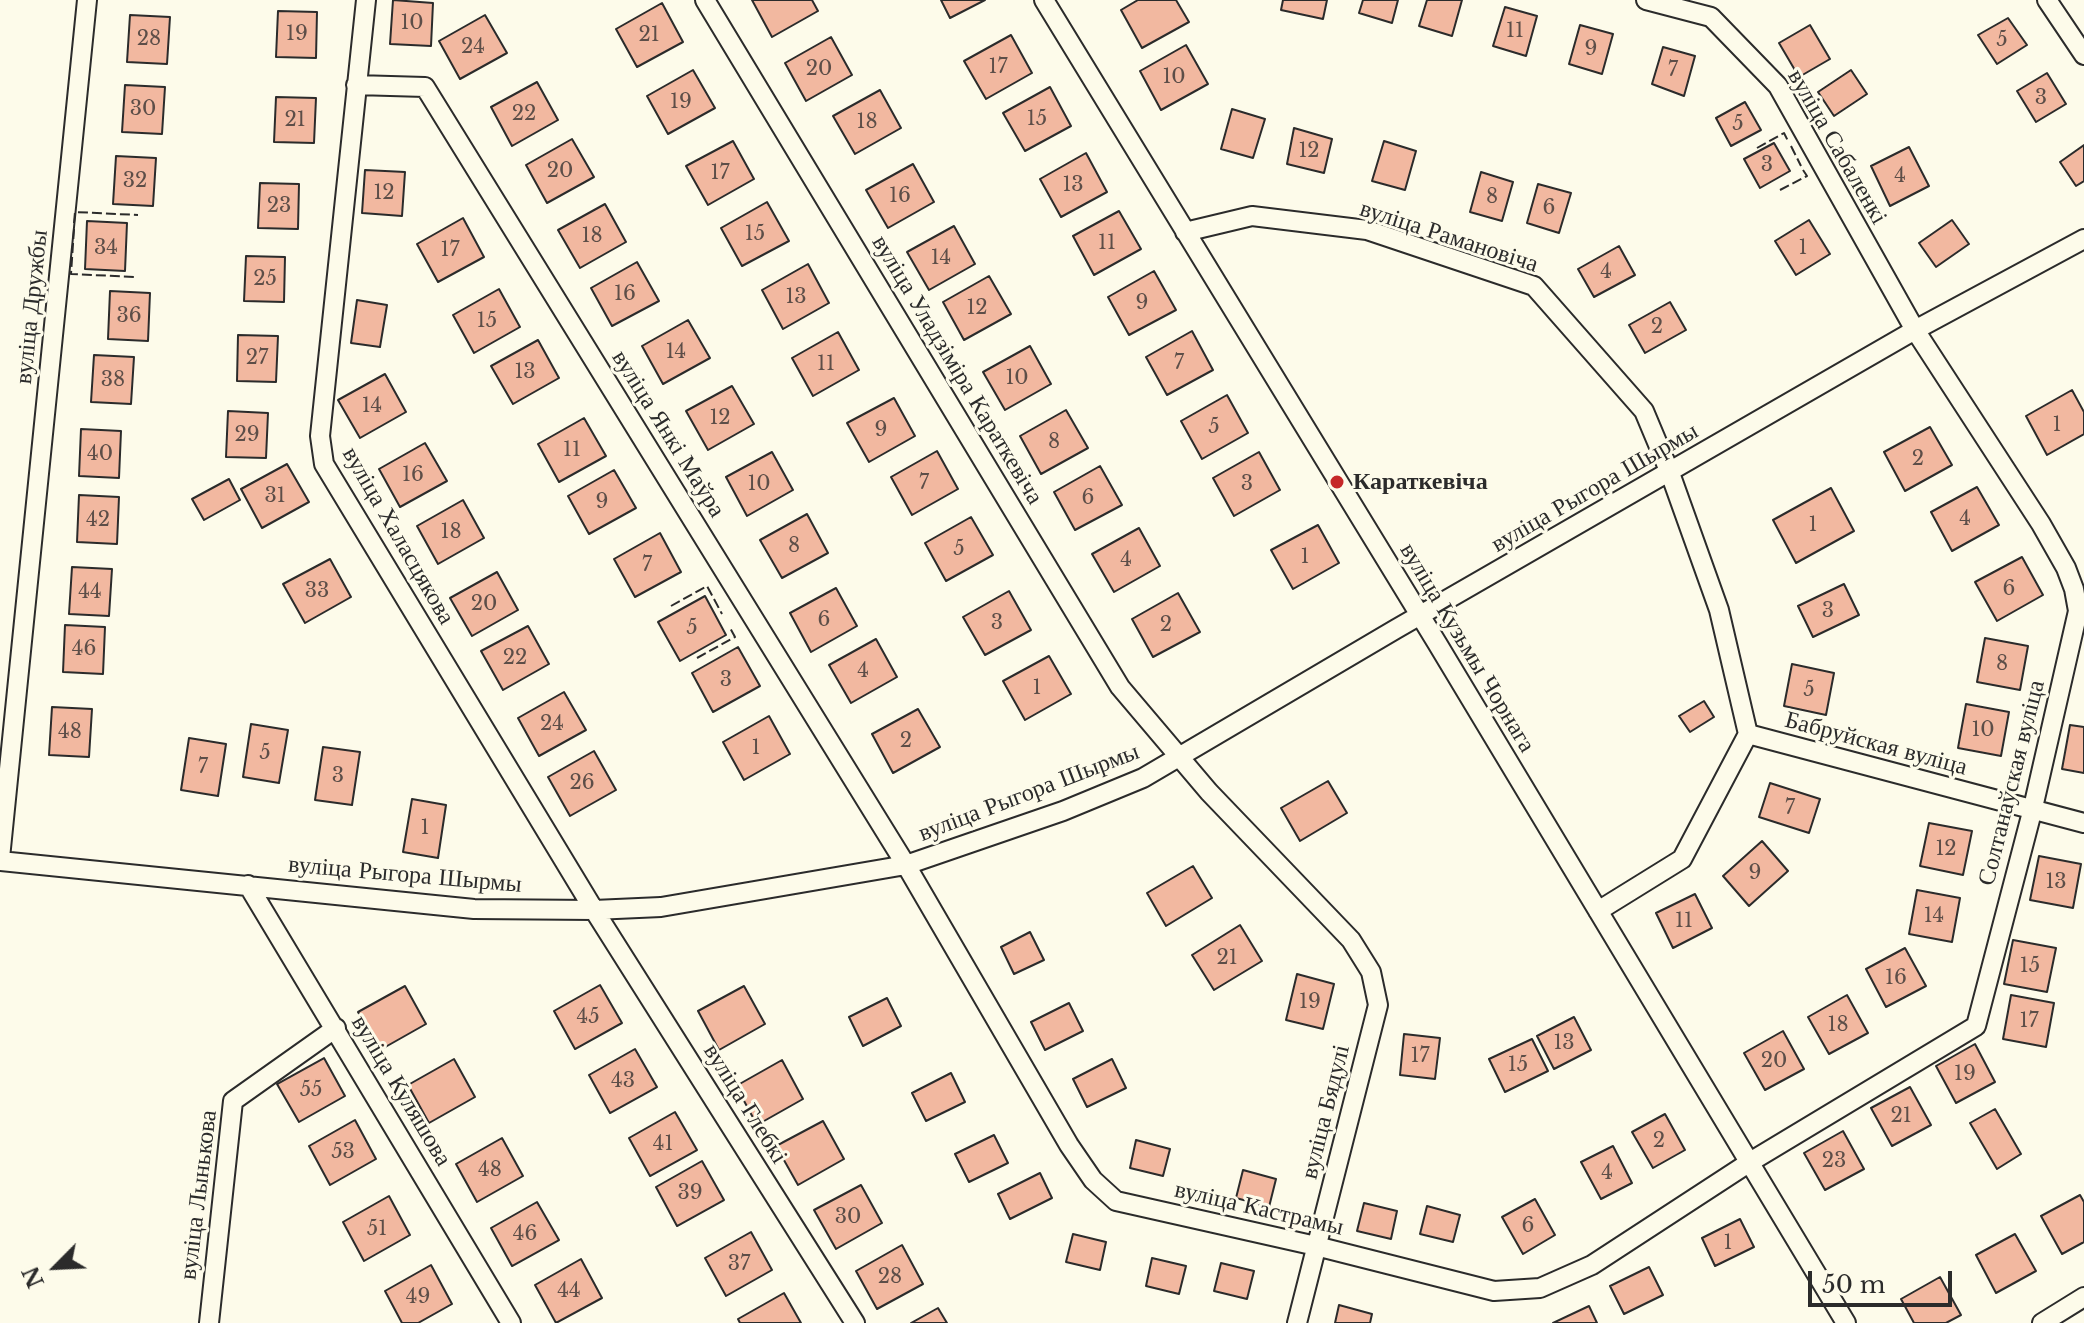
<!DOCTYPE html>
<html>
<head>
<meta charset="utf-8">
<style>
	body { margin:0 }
	#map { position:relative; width:2084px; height:1323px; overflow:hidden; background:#fdfbea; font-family:"Libre Baskerville",serif }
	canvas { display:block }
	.north { position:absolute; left:16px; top:1227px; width:80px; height:80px; -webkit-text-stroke:6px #fdfbea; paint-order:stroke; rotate:246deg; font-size:22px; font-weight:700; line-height:32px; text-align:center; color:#2b2b2b }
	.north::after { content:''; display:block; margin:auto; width:28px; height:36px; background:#2b2b2b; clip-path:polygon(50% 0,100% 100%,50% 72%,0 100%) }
	.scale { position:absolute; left:1808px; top:1271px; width:144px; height:36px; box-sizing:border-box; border:4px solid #2b2b2b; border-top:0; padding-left:10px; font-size:24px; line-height:28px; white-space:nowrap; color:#2b2b2b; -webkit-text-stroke:6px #fdfbea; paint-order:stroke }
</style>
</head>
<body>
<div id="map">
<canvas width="2084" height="1323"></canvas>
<div class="north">N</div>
<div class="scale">50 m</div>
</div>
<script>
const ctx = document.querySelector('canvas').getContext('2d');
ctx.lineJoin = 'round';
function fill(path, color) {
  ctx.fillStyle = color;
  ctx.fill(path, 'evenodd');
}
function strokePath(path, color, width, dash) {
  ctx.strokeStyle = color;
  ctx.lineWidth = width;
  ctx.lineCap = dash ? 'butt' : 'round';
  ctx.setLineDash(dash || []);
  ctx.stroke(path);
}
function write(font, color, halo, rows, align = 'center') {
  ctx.font = font + ' "Libre Baskerville",serif';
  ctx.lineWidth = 6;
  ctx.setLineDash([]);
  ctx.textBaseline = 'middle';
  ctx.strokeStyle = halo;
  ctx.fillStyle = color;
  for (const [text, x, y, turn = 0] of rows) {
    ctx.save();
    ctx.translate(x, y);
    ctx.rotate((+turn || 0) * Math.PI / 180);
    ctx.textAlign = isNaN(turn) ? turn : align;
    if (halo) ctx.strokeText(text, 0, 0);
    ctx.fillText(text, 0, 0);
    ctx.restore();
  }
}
const building = new Path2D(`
	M393,0L433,3L431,46L390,44Z
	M752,0H812L818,11L772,37Z
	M941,0H985L950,18Z
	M1138,0H1176L1189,22L1142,48L1121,10Z
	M1283,0H1327L1323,19L1281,10Z
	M1363,0H1398L1392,23L1359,13Z
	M1427,0H1462L1452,36L1419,26Z
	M662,3L683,42L637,67L616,29Z
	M1505,7L1537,16L1526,56L1493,46Z
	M278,11L317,12L316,58L276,57Z
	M130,15L170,17L167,64L127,62Z
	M485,15L507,53L460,79L439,41Z
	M2008,18L2027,45L1997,64L1978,35Z
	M1580,25L1613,34L1602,74L1569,64Z
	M1810,25L1830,59L1799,77L1779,43Z
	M1011,35L1032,73L986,99L964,61Z
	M831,37L852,75L806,101L785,63Z
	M1186,45L1208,84L1161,110L1140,71Z
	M1663,47L1695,56L1684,96L1652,84Z
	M693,70L715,108L668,134L647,96Z
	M1851,70L1867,94L1834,116L1818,92Z
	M2047,73L2066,104L2036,122L2017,91Z
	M537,82L558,120L512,146L491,107Z
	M125,85L165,87L162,134L122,132Z
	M1050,87L1071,126L1025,151L1003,113Z
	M880,90L901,128L855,154L833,116Z
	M276,97L316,98L314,143L274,142Z
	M1745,102L1761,130L1731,146L1716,118Z
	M1232,109L1265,119L1253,158L1221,149Z
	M1294,128L1332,139L1324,173L1287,164Z
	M572,139L594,177L547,203L526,165Z
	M733,141L754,179L708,205L686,166Z
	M1384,141L1416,151L1405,190L1372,181Z
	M1774,143L1790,171L1760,188L1744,159Z
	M2084,145V181L2076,186L2060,162Z
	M1909,147L1929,186L1890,206L1871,166Z
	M1086,153L1107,192L1061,217L1040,179Z
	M116,156L156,158L153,206L113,204Z
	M913,164L934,202L888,228L866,190Z
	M365,170L405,172L402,216L362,213Z
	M1481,172L1513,182L1502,221L1470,212Z
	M260,183L299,184L298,229L258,228Z
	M1538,184L1571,193L1559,233L1527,223Z
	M767,202L789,241L742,266L721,228Z
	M605,204L626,242L580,268L558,230Z
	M1119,211L1141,249L1094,275L1073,236Z
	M463,218L484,257L438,282L417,244Z
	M1809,220L1830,254L1796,275L1775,241Z
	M1952,220L1969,244L1936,267L1919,243Z
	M87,221L127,223L125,271L85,269Z
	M954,226L975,264L929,290L907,252Z
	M1619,246L1635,275L1594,297L1578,269Z
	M246,256L285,257L284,302L244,301Z
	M637,262L659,301L612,326L591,288Z
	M808,264L829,303L783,329L762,290Z
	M1154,271L1176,310L1129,335L1108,297Z
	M989,276L1011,314L964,340L943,302Z
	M499,289L520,327L474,353L453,315Z
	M110,291L150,293L148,341L108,339Z
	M357,300L387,305L380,347L351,343Z
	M1670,302L1686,330L1645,353L1629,325Z
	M688,320L710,358L663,384L642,346Z
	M1192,331L1213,370L1167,395L1146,357Z
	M838,332L859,370L813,396L792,358Z
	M238,335L278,336L276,382L237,381Z
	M538,340L559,378L513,404L491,366Z
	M1030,346L1051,384L1005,410L983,372Z
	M94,355L134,357L131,404L91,402Z
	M385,374L406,412L360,438L338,400Z
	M732,386L754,424L708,450L686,411Z
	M2072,390L2084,412V434L2047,455L2026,416Z
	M1227,395L1248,433L1202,459L1181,421Z
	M894,398L915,436L869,462L847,423Z
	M1066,410L1088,448L1041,474L1020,436Z
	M228,411L268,413L266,458L226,457Z
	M584,418L606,456L559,482L538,444Z
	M1930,427L1952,465L1905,491L1884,452Z
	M81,429L121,431L119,478L79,476Z
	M425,443L447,481L400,507L379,469Z
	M937,451L958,489L912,515L891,477Z
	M772,452L793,490L747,516L726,477Z
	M1259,452L1280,490L1234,516L1213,478Z
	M287,464L309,502L262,528L241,489Z
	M1100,466L1122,505L1075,530L1054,492Z
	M614,470L636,508L589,534L568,496Z
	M229,479L240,500L204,520L192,499Z
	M1977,487L1999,525L1952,551L1931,512Z
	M1831,488L1854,531L1796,563L1773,520Z
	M79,495L119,497L117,544L77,542Z
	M463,500L484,538L438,564L417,526Z
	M807,514L828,553L782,578L760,540Z
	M971,517L993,555L946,581L925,543Z
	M1318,525L1339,563L1293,589L1271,550Z
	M1139,528L1160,566L1114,592L1092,554Z
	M660,533L681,572L635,597L614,559Z
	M2022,557L2043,595L1997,621L1975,582Z
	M330,559L351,597L305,623L283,584Z
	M72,567L112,569L109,616L69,614Z
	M497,572L518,610L472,636L450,598Z
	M1844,584L1859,615L1813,637L1798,606Z
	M836,588L857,626L811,652L790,613Z
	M1009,591L1031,630L985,655L963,617Z
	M1178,593L1200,632L1153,657L1132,619Z
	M705,596L726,635L680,661L658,622Z
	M65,625L105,627L103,674L63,672Z
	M528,626L549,664L503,690L481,651Z
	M1985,638L2028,646L2020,690L1977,682Z
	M876,639L897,677L851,703L829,665Z
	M738,647L760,686L713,712L692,673Z
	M1049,656L1071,694L1025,720L1003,681Z
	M1792,664L1834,673L1826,715L1784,706Z
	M564,692L586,730L539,756L518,718Z
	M1704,701L1714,717L1690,732L1679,716Z
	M1966,704L2009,712L2001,756L1958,748Z
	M52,707L92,709L89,757L49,755Z
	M918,709L940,747L893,773L872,734Z
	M769,716L790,754L744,780L723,742Z
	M251,724L288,730L279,783L243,777Z
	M2070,725L2084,727V773L2062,769Z
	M189,738L226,744L218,796L181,790Z
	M323,747L360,752L352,805L315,800Z
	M594,751L616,790L570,816L548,777Z
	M1328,781L1347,813L1300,841L1281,808Z
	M1770,783L1820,799L1809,833L1759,817Z
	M412,799L446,805L438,858L403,852Z
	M1929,823L1972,831L1963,875L1920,866Z
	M1762,841L1788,871L1749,906L1723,876Z
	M2039,856L2081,864L2073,908L2030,900Z
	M1193,866L1212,898L1166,926L1147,893Z
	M1917,890L1960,898L1952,942L1909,934Z
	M1695,894L1712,928L1673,948L1656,913Z
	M1240,925L1262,961L1214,990L1192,955Z
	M1030,932L1044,960L1014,974L1001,947Z
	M2013,940L2056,948L2047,992L2004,984Z
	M1905,948L1926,986L1886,1007L1866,969Z
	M1297,974L1334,984L1323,1029L1286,1020Z
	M600,985L622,1023L575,1049L554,1011Z
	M405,986L426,1024L380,1050L358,1012Z
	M744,986L765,1024L719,1050L698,1011Z
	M1847,995L1868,1033L1829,1054L1808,1017Z
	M2011,995L2054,1003L2046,1047L2003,1039Z
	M887,998L901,1026L863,1046L849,1017Z
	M1069,1003L1083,1031L1045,1050L1031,1022Z
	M1574,1017L1591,1050L1554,1069L1537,1036Z
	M1783,1031L1804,1069L1765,1090L1744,1053Z
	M1404,1034L1440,1038L1435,1079L1400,1075Z
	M1532,1039L1548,1071L1505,1092L1489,1059Z
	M1975,1044L1995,1082L1956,1103L1936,1066Z
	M635,1049L657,1087L610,1113L589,1075Z
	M324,1058L345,1096L299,1122L277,1084Z
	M454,1059L475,1097L429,1123L408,1085Z
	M1112,1059L1126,1088L1087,1107L1073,1079Z
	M782,1060L803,1099L757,1125L736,1086Z
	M951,1073L965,1102L926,1121L912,1093Z
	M1910,1087L1931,1125L1892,1146L1871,1108Z
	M1995,1109L2021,1154L1997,1169L1970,1123Z
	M675,1112L697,1150L650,1176L629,1138Z
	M1665,1114L1685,1150L1653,1168L1632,1132Z
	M355,1120L376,1159L330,1185L309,1146Z
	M823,1121L844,1159L798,1185L776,1146Z
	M1843,1131L1864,1169L1825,1190L1804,1153Z
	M994,1135L1008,1163L969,1182L955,1154Z
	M502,1138L523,1176L477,1202L456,1164Z
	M1136,1140L1170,1149L1163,1176L1130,1168Z
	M1613,1146L1632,1183L1601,1199L1581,1162Z
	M702,1161L724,1200L677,1226L656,1187Z
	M1243,1170L1276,1179L1269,1207L1236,1198Z
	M1040,1173L1052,1198L1010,1219L998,1194Z
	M861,1185L882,1223L836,1249L814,1210Z
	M2080,1195L2084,1202V1242L2062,1254L2041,1216Z
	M389,1196L410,1235L364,1261L343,1222Z
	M1535,1199L1555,1235L1523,1254L1502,1217Z
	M537,1202L559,1240L512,1266L491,1228Z
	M1364,1203L1397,1211L1391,1239L1357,1231Z
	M1427,1206L1460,1215L1453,1242L1420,1234Z
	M1740,1219L1754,1247L1715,1266L1702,1238Z
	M751,1232L772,1270L726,1296L705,1258Z
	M1073,1234L1106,1242L1100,1270L1066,1262Z
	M2015,1234L2036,1271L1996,1293L1976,1255Z
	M902,1245L923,1284L877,1309L856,1271Z
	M1152,1258L1186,1266L1179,1294L1146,1286Z
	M581,1259L602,1298L556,1323L535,1285Z
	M1221,1263L1254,1271L1247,1299L1214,1291Z
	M431,1265L452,1304L418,1323H402L385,1291Z
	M1649,1267L1663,1295L1624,1314L1610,1286Z
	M1940,1277L1961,1315L1946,1323H1914L1901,1299Z
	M784,1293L801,1323H740L738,1319Z
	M1339,1305L1372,1314L1370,1323H1335Z
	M1589,1306L1597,1323H1553Z
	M938,1308L947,1323H911Z`);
const street = new Path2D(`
	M366,0L320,436L324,464L594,910L855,1323
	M705,0L1120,687L1209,792L1351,940L1371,972L1378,1005L1297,1323
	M1044,0L1437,643L1846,1323
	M2047,0L2084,55
	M356,85L425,87L906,865L1069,1145L1093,1180L1116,1201L1316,1246L1494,1291L1540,1288L1592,1265L1750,1162L1976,1026L2032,812L2078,611L2074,589L2066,568L2041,524L1915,330L1778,86L1711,17L1646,0
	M1185,232L1252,216L1367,230L1534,286L1644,411L1670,473L1719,610L1748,734L1682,859L1598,911
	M1748,734L2084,823
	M0,858L87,0
	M0,861L474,909L594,910L661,907L906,865L1063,811L1143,778L1396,629L1915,330L2084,239
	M248,885L511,1323
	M209,1323L233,1101L336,1028
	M2042,1323L2084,1297`);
const fence = new Path2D(`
	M1791,146L1801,166
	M1757,148L1784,133L1789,143
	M1780,190L1807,176L1803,170
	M74,223L75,212L138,215
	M74,229L71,274L136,277
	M671,606L707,586L722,614
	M697,658L735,637L729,626`);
const markers = [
	[1337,482,8,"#c62828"]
];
const numberNames = [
	["10",412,23],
	["11",1515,31],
	["19",297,34],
	["21",649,35],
	["28",149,39],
	["5",2002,40],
	["24",473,47],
	["9",1591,49],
	["17",998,67],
	["20",819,69],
	["7",1673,70],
	["10",1174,77],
	["3",2041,98],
	["19",681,102],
	["30",143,109],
	["22",524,114],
	["15",1037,119],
	["21",295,120],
	["18",867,122],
	["5",1738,124],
	["12",1309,151],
	["3",1767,165],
	["20",560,171],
	["17",720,173],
	["4",1900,176],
	["32",135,181],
	["13",1073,185],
	["12",384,193],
	["16",900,196],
	["8",1492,197],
	["23",279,206],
	["6",1549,208],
	["15",755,234],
	["18",592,236],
	["11",1107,243],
	["34",106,248],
	["1",1803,248],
	["17",450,250],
	["14",941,258],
	["4",1606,272],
	["25",265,279],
	["16",625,294],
	["13",796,297],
	["9",1142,303],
	["12",977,308],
	["36",129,316],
	["15",487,321],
	["2",1657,327],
	["14",676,352],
	["27",257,358],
	["7",1179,363],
	["11",826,364],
	["13",525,372],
	["10",1017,378],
	["38",113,380],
	["14",372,406],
	["12",720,418],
	["1",2057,425],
	["5",1214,427],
	["9",881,430],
	["29",247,435],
	["8",1054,442],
	["11",572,450],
	["40",100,454],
	["2",1918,459],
	["16",413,475],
	["7",924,483],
	["10",759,484],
	["3",1247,484],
	["31",275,496],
	["6",1088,498],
	["9",602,502],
	["4",1965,519],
	["42",98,520],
	["1",1813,525],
	["18",451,532],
	["8",794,546],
	["5",959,549],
	["1",1305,557],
	["4",1126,560],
	["7",647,565],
	["6",2009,589],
	["33",317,591],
	["44",90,592],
	["20",484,604],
	["3",1828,611],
	["6",824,620],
	["3",997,623],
	["2",1166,625],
	["5",692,628],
	["46",84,649],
	["22",515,658],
	["8",2002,664],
	["4",863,671],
	["3",726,680],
	["1",1037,688],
	["5",1809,690],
	["24",552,724],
	["10",1983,730],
	["48",70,732],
	["2",906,741],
	["1",756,748],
	["5",265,753],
	["7",203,767],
	["3",338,776],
	["26",582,783],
	["7",1790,808],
	["1",425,828],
	["12",1946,849],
	["9",1755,873],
	["13",2056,882],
	["14",1934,916],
	["11",1684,921],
	["21",1227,958],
	["15",2030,966],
	["16",1896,978],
	["19",1310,1002],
	["45",588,1017],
	["17",2029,1021],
	["18",1838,1025],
	["13",1564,1043],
	["17",1420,1056],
	["20",1774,1061],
	["15",1518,1065],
	["19",1965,1074],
	["43",623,1081],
	["55",311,1090],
	["21",1901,1116],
	["2",1659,1141],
	["41",663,1144],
	["53",343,1152],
	["23",1834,1161],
	["48",490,1170],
	["4",1607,1173],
	["39",690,1193],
	["30",848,1217],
	["6",1528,1226],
	["51",377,1229],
	["46",525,1234],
	["1",1728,1243],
	["37",739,1264],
	["28",890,1277],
	["44",569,1291],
	["49",418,1297]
];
const streetNames = [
	["вуліца Сабаленкі",1837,147,60],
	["вуліца Рамановіча",1449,237,18],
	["вуліца Дружбы",32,307,-84],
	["вуліца Уладзіміра Караткевіча",957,370,59],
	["вуліца Янкі Маўра",668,434,58],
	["вуліца Рыгора Шырмы",1595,488,-30],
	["вуліца Халасцякова",398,536,60],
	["вуліца Кузьмы Чорнага",1467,648,59],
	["Бабруйская вуліца",1876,744,15],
	["Солтанаўская вуліца",2012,783,-76],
	["вуліца Рыгора Шырмы",1029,793,-21],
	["вуліца Рыгора Шырмы",405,875,5],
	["вуліца Куляшова",401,1091,59],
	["вуліца Глебкі",745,1104,58],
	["вуліца Бядулі",1326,1112,-76],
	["вуліца Лынькова",199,1195,-83],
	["вуліца Кастрамы",1259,1209,13]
];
const poiNames = [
	["Караткевіча",1353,482]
];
fill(building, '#f2b8a0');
strokePath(building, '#2b2b2b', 2);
strokePath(street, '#2b2b2b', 22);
strokePath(street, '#fdfbea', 18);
strokePath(fence, '#2b2b2b', 2, [10, 4]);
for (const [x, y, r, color] of markers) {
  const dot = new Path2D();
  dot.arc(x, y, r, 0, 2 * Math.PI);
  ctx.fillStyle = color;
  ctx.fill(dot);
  strokePath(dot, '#fdfbea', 3);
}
write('20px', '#5d4e48', null, numberNames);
write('24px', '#2b2b2b', '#fdfbea', streetNames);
write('bold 24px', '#2b2b2b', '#fdfbea', poiNames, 'left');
</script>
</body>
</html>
